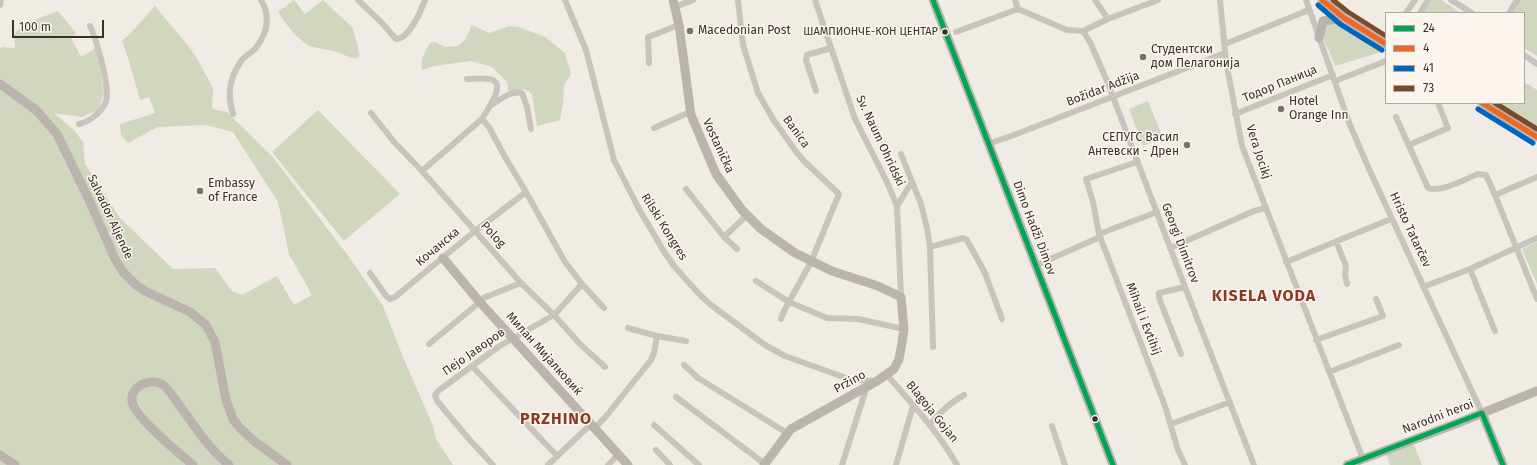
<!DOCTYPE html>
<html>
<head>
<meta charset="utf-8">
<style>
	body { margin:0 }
	#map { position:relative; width:1537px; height:465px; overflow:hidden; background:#f0ebe5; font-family:"Fira Sans",sans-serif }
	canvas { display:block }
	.legend { position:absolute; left:1385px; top:12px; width:140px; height:92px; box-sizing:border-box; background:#fbf5ee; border:1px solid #aea6a0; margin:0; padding:5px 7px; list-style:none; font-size:12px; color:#3b302b }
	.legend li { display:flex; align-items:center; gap:8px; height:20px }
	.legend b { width:20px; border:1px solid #aea6a0 }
	.scale { position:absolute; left:12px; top:20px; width:92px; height:18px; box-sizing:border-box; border:2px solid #3b302b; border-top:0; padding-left:5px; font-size:12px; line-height:14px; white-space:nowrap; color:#3b302b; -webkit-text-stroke:3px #fbf5ee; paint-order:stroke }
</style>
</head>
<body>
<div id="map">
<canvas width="1537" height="465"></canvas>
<ul class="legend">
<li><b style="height:5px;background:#00a651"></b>24</li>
<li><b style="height:5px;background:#f26522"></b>4</li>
<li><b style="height:5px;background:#0065bd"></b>41</li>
<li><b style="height:5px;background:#7a4b2a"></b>73</li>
</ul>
<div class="scale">100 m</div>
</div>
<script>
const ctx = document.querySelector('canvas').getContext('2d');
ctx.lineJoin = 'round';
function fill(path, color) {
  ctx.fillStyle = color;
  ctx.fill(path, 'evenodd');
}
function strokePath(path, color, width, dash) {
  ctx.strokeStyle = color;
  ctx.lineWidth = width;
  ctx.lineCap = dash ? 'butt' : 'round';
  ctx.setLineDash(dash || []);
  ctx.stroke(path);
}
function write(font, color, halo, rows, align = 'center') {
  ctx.font = font + ' "Fira Sans",sans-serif';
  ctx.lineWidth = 3;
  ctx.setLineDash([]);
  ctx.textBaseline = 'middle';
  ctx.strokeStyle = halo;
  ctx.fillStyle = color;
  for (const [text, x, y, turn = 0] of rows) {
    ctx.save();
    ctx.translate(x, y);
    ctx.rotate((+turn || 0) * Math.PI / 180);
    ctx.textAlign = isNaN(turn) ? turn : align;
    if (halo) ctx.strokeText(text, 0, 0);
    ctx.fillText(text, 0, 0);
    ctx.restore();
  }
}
const green = new Path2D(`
	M294,0L305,14L323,0L353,28L360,56C351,61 348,56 340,53C331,50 322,49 313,47C298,42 286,24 278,12Z
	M1430,0H1441L1461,13H1422Z
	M1518,0H1537V56L1524,48V13H1510Z
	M155,6L189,47L198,60L213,88L212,109L227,112L272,156L349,257L383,306L403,357L433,426L436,439L453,465H0V49L2,47L15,48L14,34L24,24L58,11L76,33L71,38L81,57L96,48L99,61L104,93L98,110L82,117L54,113L74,130L83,142L85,164L120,218L173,269L215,268L232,291L242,295L277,276L294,305L312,295L289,254L278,202L233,132L206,125L158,127L128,143L121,135L120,124L155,113L149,97L140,100L129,61L122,41L130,34Z
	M1338,22L1341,23L1384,51L1335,66L1323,37L1326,24Z
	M472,25L489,33L509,26L519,27L545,37L565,53L571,74L564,85L563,104L560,120L537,126L532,95C526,85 518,91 508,91L507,82L492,67L471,61L434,66L422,70C420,59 425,52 430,43L435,42L445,47L458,46L465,40Z
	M1524,82L1537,90V126L1500,103H1524Z
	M1148,101L1163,138L1143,146L1129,109Z
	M318,110L400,194L344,241L272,152Z
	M1537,242V284L1522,249Z
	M1413,443L1422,465H1390L1386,453Z`);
const street = new Path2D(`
	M358,0L380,21L396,39C409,39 421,11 425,0
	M565,0L586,50L614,160L639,209L663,250L674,266L698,293L711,305L765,345L785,356L849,379L875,381
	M738,0L743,45L758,93L773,119L797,153L805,162L839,194L811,262L784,311L781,319
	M815,0L855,119L887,182L897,206L901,297
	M1015,0L1018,9
	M1095,0L1108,19
	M1220,0L1226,61L1242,146L1363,459
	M1306,0L1350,125L1369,169L1482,413
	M1451,0L1472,13
	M0,5L1,0
	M675,7L693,0
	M1406,13L1415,0
	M1420,13L1428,0
	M1509,13L1517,0
	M1083,31L1090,42L1107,81L1185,287L1254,465
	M956,32L1018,9L1067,30L1083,31L1108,19L1158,0
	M1225,44L1309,10
	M1524,55L1537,64
	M649,63L648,37L679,25
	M467,79C474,79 482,78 489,79C509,82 486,111 482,119
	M1335,81L1386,61
	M816,91L806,60L807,55L831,48
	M493,104C501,99 512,90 522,93L527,107L531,129
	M371,113L395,143L422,171L521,283L554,315L580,344L605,367
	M233,114C227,95 229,79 241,61C245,56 251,53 255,49C267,34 271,17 261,0
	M1235,114L1333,75
	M1396,117L1428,188C1441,193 1465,179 1478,174L1486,175L1495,195
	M79,124C91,121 107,109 107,95C107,77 97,41 90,26
	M654,128L690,112
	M988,144L1014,135L1225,53
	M1409,145L1448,128L1438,103
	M901,154L921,204L927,228L930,247L933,347
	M1137,162L1086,179L1093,202L1099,234L1165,406L1178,450L1185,465
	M422,171L482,119L489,127L505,157L526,192L565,262L582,284L604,308
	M1537,177L1495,195L1537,299
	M686,189L724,237L737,249
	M897,206L912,182
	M1099,234L1157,212
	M724,237L747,215
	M1336,241L1346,266L1345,275L1347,284
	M930,247L963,238L967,240L985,273L1002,319
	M1170,248L1254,211L1265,208
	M1286,262L1391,219
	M1037,265L1100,237
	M1470,269L1495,331
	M370,273L386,296L390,299L395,297L475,231L526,192
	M756,281L789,302L827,318L858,319L904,329
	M1423,287L1470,269L1537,238
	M478,300L521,283
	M628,328L657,336L686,341
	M1316,340L1383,316L1376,299
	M429,344L480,302
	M1181,354L1159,298V293L1185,287
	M684,365L698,378L787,433
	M472,366L557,456
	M1329,372L1399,345
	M887,375C912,404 938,431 957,465
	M676,397L765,464
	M1171,424L1230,402
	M654,425L699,465
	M930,425C940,412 949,403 964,395
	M1052,426L1065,465
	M595,428L607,415L651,360L654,353L657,336
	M656,450L670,465
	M493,465L468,438L437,401L435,395L438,391L498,347L554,315L582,284
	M548,465L591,424
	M608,465L618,455
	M842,465L867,386
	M896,465L913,406`);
const secondary = new Path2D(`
	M673,0L679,25L691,115L716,174L742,210L761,229L795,253L832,271L878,286L901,297L904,329L902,343L899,359L894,369L877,381L791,429L764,465
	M933,0L1113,465
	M1322,0L1344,18L1386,44
	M1319,38L1323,21L1344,18
	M0,84L36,110L57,134L90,202L115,259L123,272L136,285L145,291L190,312L206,325L215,342L226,400L233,419L239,427L254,441L287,465
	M1482,103L1537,137
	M443,258L478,300L628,465
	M1482,413L1503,465
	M0,455L15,465
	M193,465C179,453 134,417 132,401C130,386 151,377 163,385C171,391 176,401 182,409C196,428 210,450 229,465
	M1347,465L1458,423L1537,391`);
const bus1 = new Path2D(`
	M933,0L1113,465
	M1347,465L1482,413L1503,465`);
const bus2 = new Path2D(`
	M1322,0L1344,18L1386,44
	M1482,103L1537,137`);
const bus3 = new Path2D(`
	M1318,5L1340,24L1382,50
	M1478,109L1533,143`);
const bus4 = new Path2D(`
	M1333,0L1348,12L1386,36
	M1495,103L1537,129`);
const markers = [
	[690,31,4,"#7a716c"],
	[945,32,3.5,"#3b302b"],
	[1143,57,4,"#7a716c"],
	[1281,109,4,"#7a716c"],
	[1187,145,4,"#7a716c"],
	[200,191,4,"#7a716c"],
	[1095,419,3.5,"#3b302b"]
];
const busNames = [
	["ШАМПИОНЧЕ-КОН ЦЕНТАР",938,32]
];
const poiNames = [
	["Macedonian Post",698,31],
	["Студентски",1151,50],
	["дом Пелагонија",1151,64],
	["Hotel",1289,102],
	["Orange Inn",1289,116],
	["СЕПУГС Васил",1179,138,"right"],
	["Антевски - Дрен",1179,152,"right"],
	["Embassy",208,184],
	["of France",208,198]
];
const streetNames = [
	["Тодор Паница",1280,84,-22],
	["Božidar Adžija",1103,89,-21],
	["Banica",796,132,54],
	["Sv. Naum Ohridski",880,141,65],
	["Vostanička",718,146,65],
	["Vera Jocikj",1258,152,72],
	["Salvador Aljende",110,217,65],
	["Rilski Kongres",664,227,58],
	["Dimo Hadži Dimov",1034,228,69],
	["Hristo Tatarčev",1410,230,65],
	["Polog",493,235,48],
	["Georgi Dimitrov",1180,243,69],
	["Кочанска",438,247,-40],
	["Mihail i Evtihij",1143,319,69],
	["Пејо Јаворов",474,352,-35],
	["Милан Мијалковиќ",544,354,48],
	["Pržino",850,382,-28],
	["Blagoja Gojan",932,412,51],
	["Narodni heroi",1438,417,-21]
];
const districtNames = [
	["KISELA VODA",1264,297],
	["PRZHINO",556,420]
];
fill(green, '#d1d6bf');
strokePath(street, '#c9c3be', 6);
strokePath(secondary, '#bab3ae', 9);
strokePath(bus1, '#00a651', 5);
strokePath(bus2, '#f26522', 5);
strokePath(bus3, '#0065bd', 5);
strokePath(bus4, '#7a4b2a', 5);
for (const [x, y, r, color] of markers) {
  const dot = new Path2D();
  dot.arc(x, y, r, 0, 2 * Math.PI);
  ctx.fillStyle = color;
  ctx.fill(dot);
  strokePath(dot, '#fbf5ee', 1.5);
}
write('11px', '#3b302b', '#fbf5ee', busNames, 'right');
write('12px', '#3b302b', '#fbf5ee', poiNames, 'left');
write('12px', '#3b302b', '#fbf5ee', streetNames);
ctx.letterSpacing = '1px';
write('bold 16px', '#8c3b22', '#fbf5ee', districtNames);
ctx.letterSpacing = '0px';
</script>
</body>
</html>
